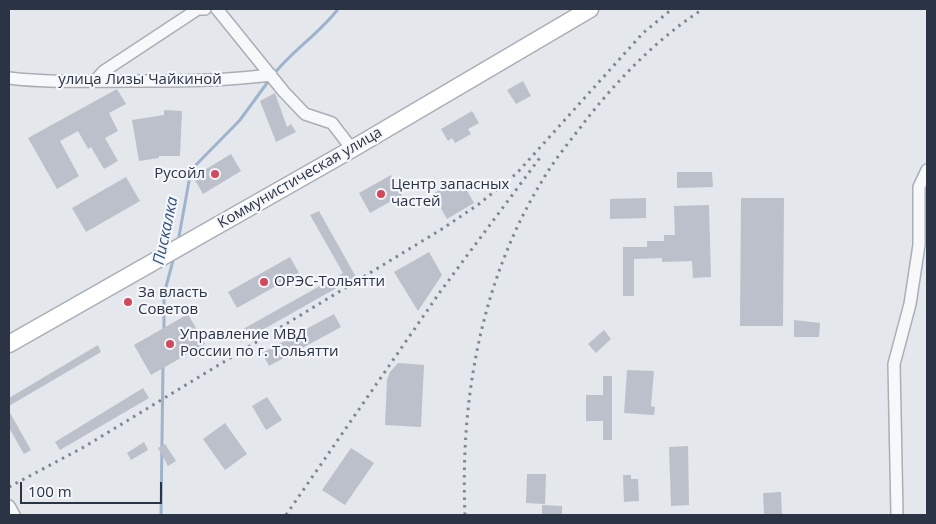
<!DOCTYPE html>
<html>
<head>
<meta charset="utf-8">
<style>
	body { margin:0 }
	#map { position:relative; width:936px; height:524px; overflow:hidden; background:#e4e7ec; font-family:"Open Sans",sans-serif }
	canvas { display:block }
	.frame { position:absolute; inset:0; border:10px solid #2b3445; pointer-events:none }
	.scale { position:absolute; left:20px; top:482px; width:142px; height:22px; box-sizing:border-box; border:2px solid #2b3445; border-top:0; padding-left:6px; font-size:15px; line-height:18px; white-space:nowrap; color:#2b3445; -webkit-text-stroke:4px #f4f6f9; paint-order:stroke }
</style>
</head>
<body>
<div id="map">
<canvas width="936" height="524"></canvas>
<div class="frame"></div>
<div class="scale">100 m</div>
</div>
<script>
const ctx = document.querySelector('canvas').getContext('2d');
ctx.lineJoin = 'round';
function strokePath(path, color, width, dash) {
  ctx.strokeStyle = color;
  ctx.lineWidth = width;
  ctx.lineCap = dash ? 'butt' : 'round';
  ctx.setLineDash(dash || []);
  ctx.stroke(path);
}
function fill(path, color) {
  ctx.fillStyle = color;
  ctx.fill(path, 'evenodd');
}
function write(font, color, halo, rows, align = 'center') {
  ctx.font = font + ' "Open Sans",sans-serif';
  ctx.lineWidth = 4.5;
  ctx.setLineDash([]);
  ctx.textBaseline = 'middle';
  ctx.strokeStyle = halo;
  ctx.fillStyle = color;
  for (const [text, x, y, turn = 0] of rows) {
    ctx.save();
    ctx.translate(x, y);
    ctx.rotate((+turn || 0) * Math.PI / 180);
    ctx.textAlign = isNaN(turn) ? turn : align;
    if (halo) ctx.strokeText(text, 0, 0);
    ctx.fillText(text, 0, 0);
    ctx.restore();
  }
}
const stream = new Path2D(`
	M274,74C293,50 320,33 338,9
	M178,242L191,170L240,120L270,79
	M164,330V294L174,257
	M161,515L163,364`);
const building = new Path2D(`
	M523,81L531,96L516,104L507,90Z
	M117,89L126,104L109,113L118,131L105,138L118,161L104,169L91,147L88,149L78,131L60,141L79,176L57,189L28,138Z
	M275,93L287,127L291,124L296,132L276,142L260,101Z
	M164,110L182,111L180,156H159V158L139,161L132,120L164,115Z
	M472,111L479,123L468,129L471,134L455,143L452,138L448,141L441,129Z
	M231,154L241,171L203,194L193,177Z
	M677,172H712L713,187L677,188Z
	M391,175L402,195L370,213L359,193Z
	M126,177L140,201L86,232L72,208Z
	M460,178L474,203L447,219L433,194Z
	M646,198V218L610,219V199Z
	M741,198H784L783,326H740Z
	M709,205L711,277L693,278L692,261L662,262V258L634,259V296H623V247H647V241H664V235H675L674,206Z
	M319,211L356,277L241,342L236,333L343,273L310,215Z
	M429,252L442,275L418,311L394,272Z
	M290,257L299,273L237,308L228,292Z
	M188,314L205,344L151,375L134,345Z
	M334,314L341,327L269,366L262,353Z
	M794,320L820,323L819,337H794Z
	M604,330L611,339L596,353L588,344Z
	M98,345L101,352L9,406V398Z
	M398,363L424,365L421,427L385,425L387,380L390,372Z
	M627,370L654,371L651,406L655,407L654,415L624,413Z
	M603,376H612V440H603V421H586V395H603Z
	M143,388L149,398L60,450L55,442Z
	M267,397L282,420L266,430L252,406Z
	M9,411L31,450L24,454L9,428Z
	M225,423L247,454L225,470L203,439Z
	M144,442L148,450L131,460L127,453Z
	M165,444L176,461L168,466L158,448Z
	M688,446L689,505L671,506L669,447Z
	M351,448L374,463L345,505L322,490Z
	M527,474H546L545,504L526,503Z
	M623,475H631V479H638L639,501L624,502Z
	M781,492L782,515H764L763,493Z
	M542,505L562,506V515H542Z`);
const street = new Path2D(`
	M217,9L284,92L305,114L332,123L352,149
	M9,78C50,83 91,81 132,81C179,81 224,81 271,75
	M95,81L104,71L198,9H205
	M9,506L14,515
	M897,515L894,364L910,304L919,245V187L927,170`);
const secondary = new Path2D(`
	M9,344L352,149L590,9`);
const rail = new Path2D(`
	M9,487L84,447L442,229L479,204L517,173L643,33L672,9
	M286,515L440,292L542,155
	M465,515C460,400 481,281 542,181C554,160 571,140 586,120C619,78 658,38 703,9`);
const markers = [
	[215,174,5,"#d1495b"],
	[381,194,5,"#d1495b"],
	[264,282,5,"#d1495b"],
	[128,302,5,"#d1495b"],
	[170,344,5,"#d1495b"]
];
const streetNames = [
	["улица Лизы Чайкиной",140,80],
	["Коммунистическая улица",300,178,-30]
];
const poiNames = [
	["Русойл",205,174,"right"],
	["Центр запасных",391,185],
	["частей",391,202],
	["ОРЭС-Тольятти",274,282],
	["За власть",138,293],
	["Советов",138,310],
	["Управление МВД",180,335],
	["России по г. Тольятти",180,352]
];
const waterNames = [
	["Пискалка",166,231,-78]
];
strokePath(stream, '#9fb4cc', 3);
fill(building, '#bbc0ca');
strokePath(street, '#a9aeb7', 14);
strokePath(secondary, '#a9aeb7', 19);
strokePath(street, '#f7f8fa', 11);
strokePath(secondary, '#fff', 16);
strokePath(rail, '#7d8696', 3, [2.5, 5]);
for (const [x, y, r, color] of markers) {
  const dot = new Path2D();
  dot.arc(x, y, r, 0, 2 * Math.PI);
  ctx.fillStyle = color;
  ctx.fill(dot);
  strokePath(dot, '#f4f6f9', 2);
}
write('15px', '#2b3445', '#f4f6f9', streetNames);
write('15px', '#2b3445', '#f4f6f9', poiNames, 'left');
write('italic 16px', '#34527a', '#f4f6f9', waterNames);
</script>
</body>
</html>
